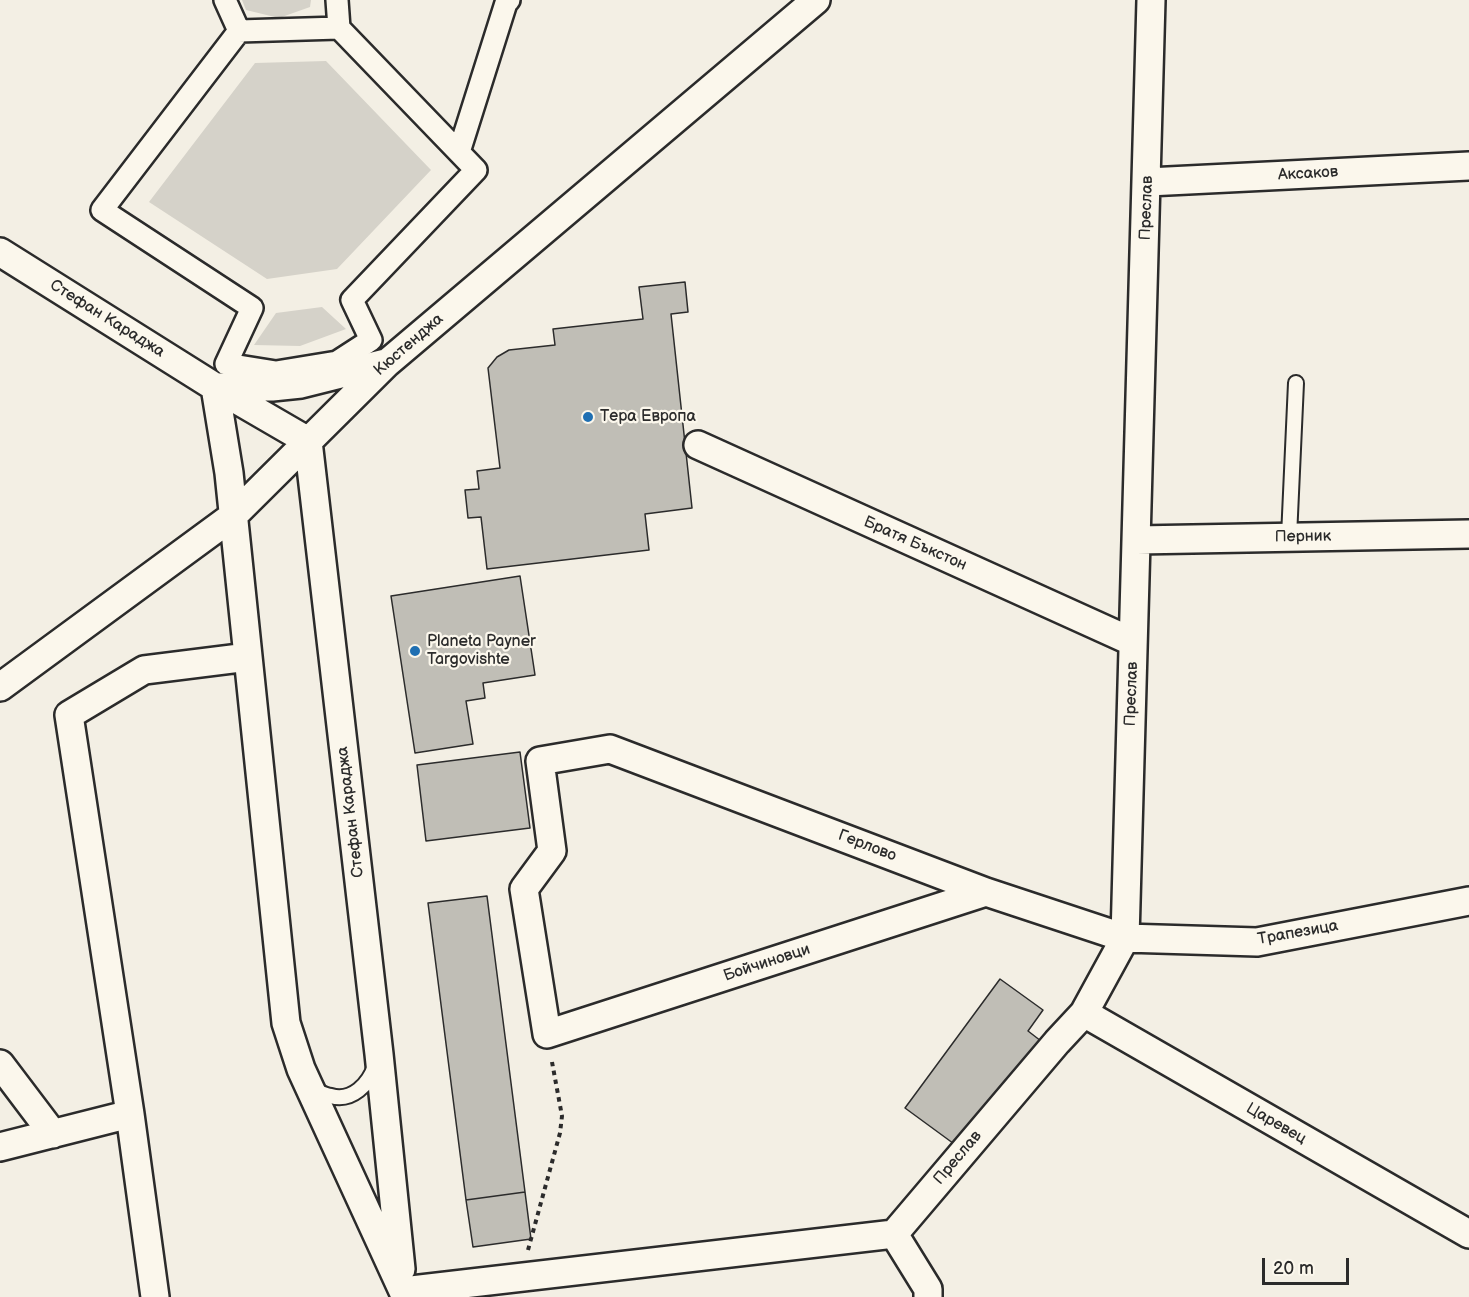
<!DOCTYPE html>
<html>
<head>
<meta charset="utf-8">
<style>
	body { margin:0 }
	#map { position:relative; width:1469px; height:1297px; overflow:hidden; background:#f3efe4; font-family:"Balsamiq Sans",sans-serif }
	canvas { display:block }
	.scale { position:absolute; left:1262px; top:1258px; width:87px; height:27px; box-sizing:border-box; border:3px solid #2b2b2b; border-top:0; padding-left:8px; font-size:18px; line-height:21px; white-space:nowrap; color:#2b2b2b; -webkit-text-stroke:4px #fbf7ec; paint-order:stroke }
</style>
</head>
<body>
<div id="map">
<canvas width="1469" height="1297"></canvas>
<div class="scale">20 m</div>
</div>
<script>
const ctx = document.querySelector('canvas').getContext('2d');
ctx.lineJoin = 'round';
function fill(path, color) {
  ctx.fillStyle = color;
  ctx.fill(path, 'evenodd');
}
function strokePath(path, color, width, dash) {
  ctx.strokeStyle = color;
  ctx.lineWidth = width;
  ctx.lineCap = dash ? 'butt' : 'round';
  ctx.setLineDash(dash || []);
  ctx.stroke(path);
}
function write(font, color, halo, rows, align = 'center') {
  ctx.font = font + ' "Balsamiq Sans",sans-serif';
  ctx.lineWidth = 4.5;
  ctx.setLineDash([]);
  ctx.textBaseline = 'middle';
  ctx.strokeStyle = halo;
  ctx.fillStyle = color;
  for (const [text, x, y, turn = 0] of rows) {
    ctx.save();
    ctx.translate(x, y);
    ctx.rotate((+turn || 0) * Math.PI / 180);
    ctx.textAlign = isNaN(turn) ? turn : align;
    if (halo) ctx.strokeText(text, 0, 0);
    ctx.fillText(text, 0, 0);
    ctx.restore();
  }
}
const green = new Path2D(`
	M242,0H311L310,7L279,18L246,10Z
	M326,61L431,170L337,269L267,279L149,202L255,63Z
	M322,307L346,329L300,346L254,345L276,313Z`);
const building = new Path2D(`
	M685,282L688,312L671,314L692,508L645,514L649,550L487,569L481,517L468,518L465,490L479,489L477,471L500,468L488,368L497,357L509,350L555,345L553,329L643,319L639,287Z
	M520,576L535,675L483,683L485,698L466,701L473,744L415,753L391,596Z
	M520,752L530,828L426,841L417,765Z
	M487,896L525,1192L466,1200L428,903Z
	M1000,979L1043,1010L1028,1031L1041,1041L961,1149L905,1108Z
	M525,1192L531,1239L473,1247L466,1200Z`);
const path = new Path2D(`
	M528,1250L560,1133L562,1116L552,1062`);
const service = new Path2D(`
	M1289,537L1296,383
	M312,1089C318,1091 324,1095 331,1096C352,1102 369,1084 375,1066`);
const pedestrian = new Path2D(`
	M225,0L239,31
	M337,0L339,28
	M339,28L476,170L352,300L371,340L337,362L276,372L226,364L252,308L102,210L239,31Z
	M459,152L506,3L509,0`);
const minor = new Path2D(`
	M1148,182L1469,166
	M0,252L215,387L308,441
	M215,387L229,473L286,1023L301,1069L403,1291
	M216,387H272L301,384L385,363
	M308,441L379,1054L401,1269
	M698,445L1133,642
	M1137,540L1469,534
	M0,687L233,516L387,363L816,0
	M986,892L547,1034L524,889L552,851L540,761L610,749L986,892L1125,938L1257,942L1469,901
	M1084,1013L1469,1234
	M0,1064L53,1134
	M0,1147L130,1114
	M403,1291L894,1234
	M155,1297L130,1114L69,715L144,670L248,657
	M928,1297V1289L894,1234L1057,1042L1084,1013L1125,938L1151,0`);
const markers = [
	[588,417,6,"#1f6fb2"],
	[415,651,6,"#1f6fb2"]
];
const streetNames = [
	["Аксаков",1308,174,-3],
	["Преслав",1147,208,-88],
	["Стефан Караджа",107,319,32],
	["Кюстенджа",409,345,-41],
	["Перник",1303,537,-1],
	["Братя Бъкстон",915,544,24],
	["Преслав",1132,694,-88],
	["Стефан Караджа",351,812,-97],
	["Герлово",867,846,21],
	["Трапезица",1298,933,-10],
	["Бойчиновци",767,963,-18],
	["Царевец",1276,1124,30],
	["Преслав",958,1158,-50]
];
const poiNames = [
	["Тера Европа",600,417],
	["Planeta Payner",427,642],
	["Targovishte",427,660]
];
fill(green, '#d5d2c9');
fill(building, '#c0beb6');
strokePath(building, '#2b2b2b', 1.5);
strokePath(service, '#2b2b2b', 18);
strokePath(pedestrian, '#2b2b2b', 26);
strokePath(minor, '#2b2b2b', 32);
strokePath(path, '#2b2b2b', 4, [4.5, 4.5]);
strokePath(service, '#fbf7ec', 14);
strokePath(pedestrian, '#fbf7ec', 21);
strokePath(minor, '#fbf7ec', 27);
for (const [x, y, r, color] of markers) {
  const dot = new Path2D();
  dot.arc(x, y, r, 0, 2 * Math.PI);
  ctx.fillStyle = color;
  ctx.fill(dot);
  strokePath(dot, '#fbf7ec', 2);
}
write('16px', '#2b2b2b', '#fbf7ec', streetNames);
write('16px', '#2b2b2b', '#fbf7ec', poiNames, 'left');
</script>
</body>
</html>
